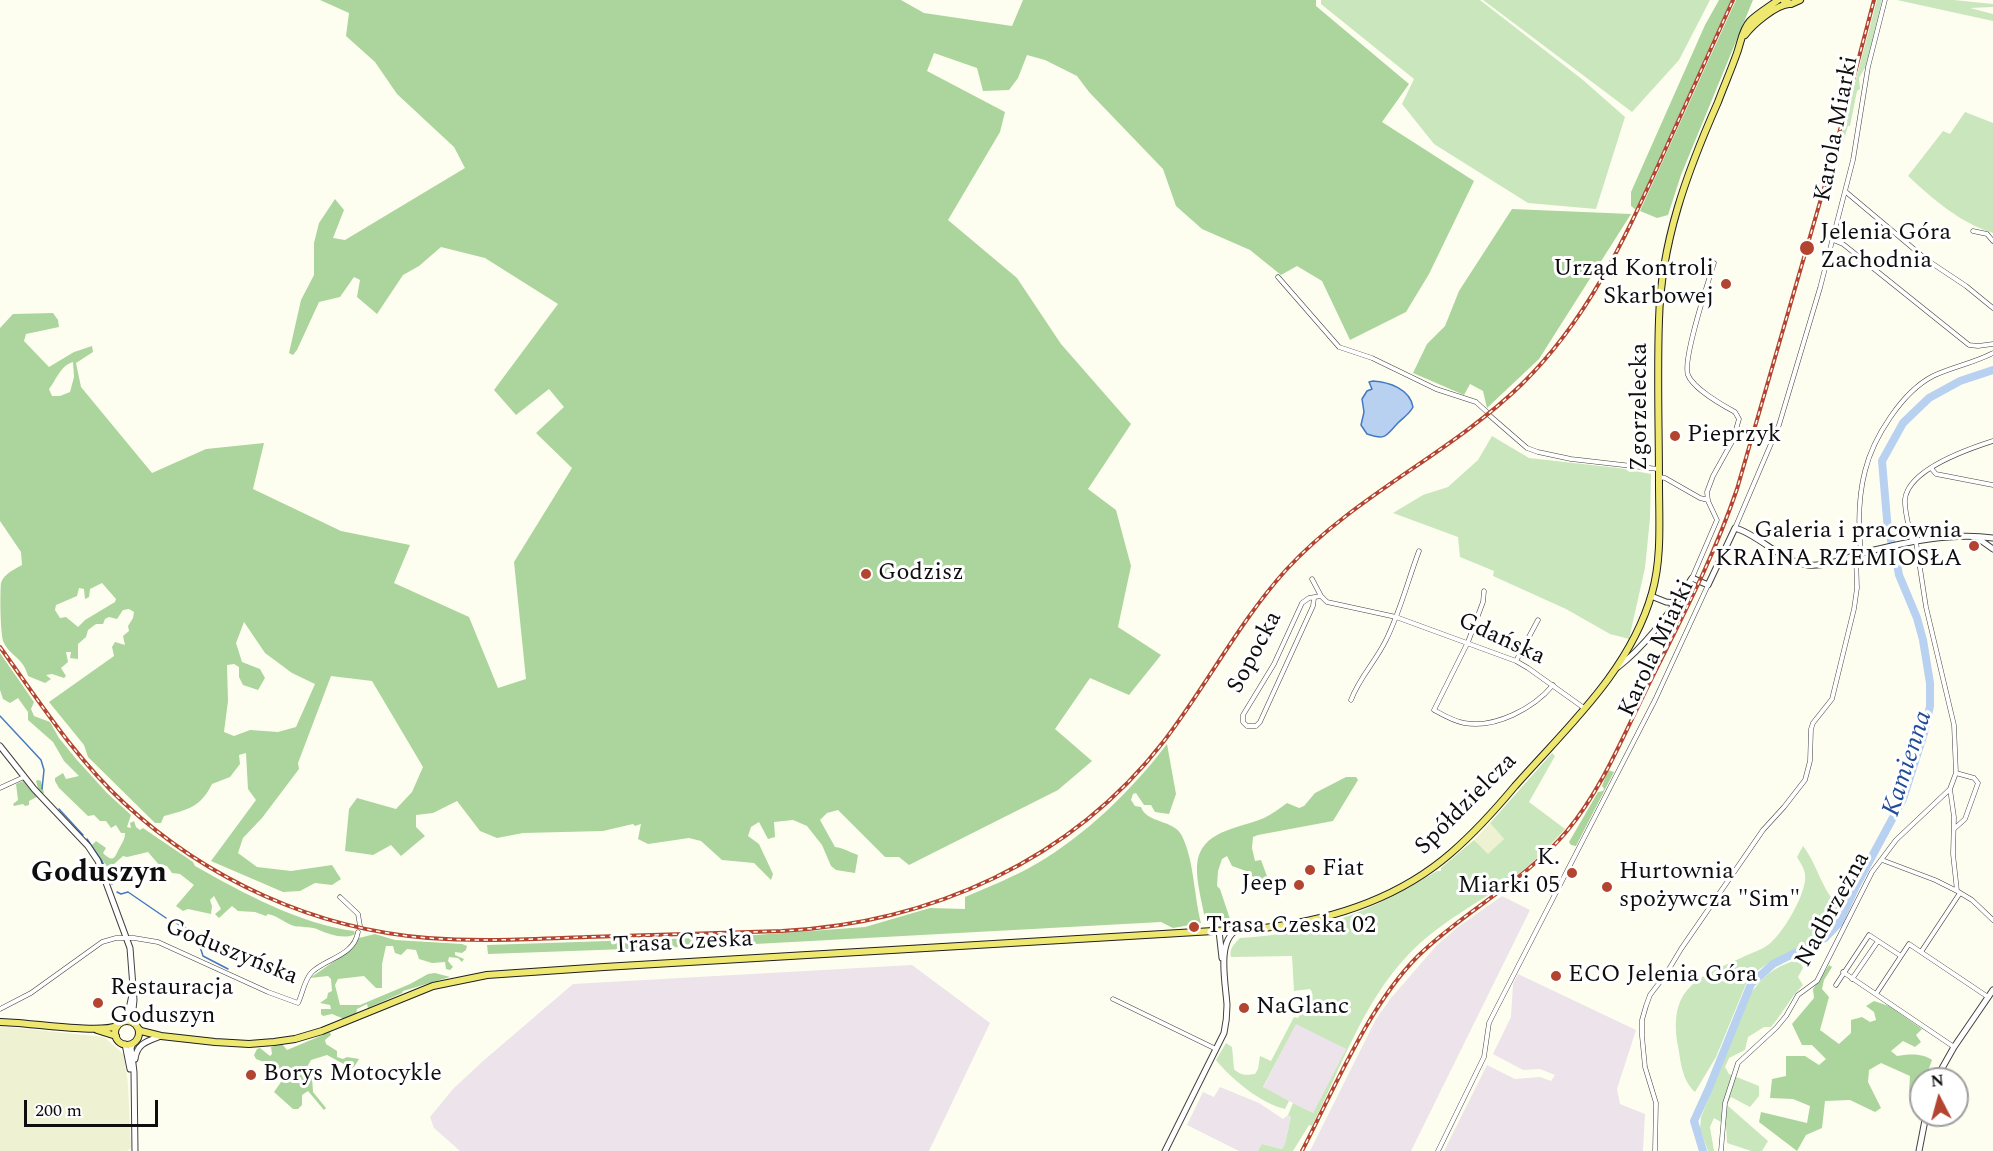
<!DOCTYPE html>
<html>
<head>
<meta charset="utf-8">
<style>
	body { margin:0 }
	#map { position:relative; width:1993px; height:1151px; overflow:hidden; background:#fefef0; font-family:Spectral,serif }
	canvas { display:block }
	.north { position:absolute; left:1909px; top:1067px; width:60px; height:60px; box-sizing:border-box; background:#fff; border:2px solid #9f9f9f; border-radius:50%; rotate:354deg; font-size:16px; font-weight:700; line-height:24px; text-align:center; color:#0e0e0e }
	.north::after { content:''; display:block; margin:auto; width:21px; height:27px; background:#b34430; clip-path:polygon(50% 0,100% 100%,50% 72%,0 100%) }
	.scale { position:absolute; left:24px; top:1100px; width:134px; height:27px; box-sizing:border-box; border:3px solid #0e0e0e; border-top:0; padding-left:8px; font-size:18px; line-height:21px; white-space:nowrap; color:#0e0e0e; -webkit-text-stroke:4px #fff; paint-order:stroke }
</style>
</head>
<body>
<div id="map">
<canvas width="1993" height="1151"></canvas>
<div class="north">N</div>
<div class="scale">200 m</div>
</div>
<script>
const ctx = document.querySelector('canvas').getContext('2d');
ctx.lineJoin = 'round';
function fill(path, color) {
  ctx.fillStyle = color;
  ctx.fill(path, 'evenodd');
}
function strokePath(path, color, width, dash) {
  ctx.strokeStyle = color;
  ctx.lineWidth = width;
  ctx.lineCap = dash ? 'butt' : 'round';
  ctx.setLineDash(dash || []);
  ctx.stroke(path);
}
function write(font, color, halo, rows, align = 'center') {
  ctx.font = font + ' Spectral,serif';
  ctx.lineWidth = 6;
  ctx.setLineDash([]);
  ctx.textBaseline = 'middle';
  ctx.strokeStyle = halo;
  ctx.fillStyle = color;
  for (const [text, x, y, turn = 0] of rows) {
    ctx.save();
    ctx.translate(x, y);
    ctx.rotate((+turn || 0) * Math.PI / 180);
    ctx.textAlign = isNaN(turn) ? turn : align;
    if (halo) ctx.strokeText(text, 0, 0);
    ctx.fillText(text, 0, 0);
    ctx.restore();
  }
}
const industrial = new Path2D(`
	M1502,896L1530,910L1411,1151H1310L1376,1019L1391,998L1437,945L1458,927Z
	M912,965L990,1023L929,1151H460L434,1128L430,1117L453,1089L483,1061L573,984Z
	M1518,974L1636,1030L1617,1089L1620,1104L1645,1114L1643,1151H1444L1487,1065L1515,1079L1540,1077L1551,1081L1555,1075L1540,1069L1523,1070L1493,1054L1511,1017L1513,984Z
	M1296,1023L1346,1049L1313,1113L1263,1088Z
	M1220,1087L1259,1103L1283,1119L1288,1115L1291,1117L1285,1144L1282,1149L1263,1144L1258,1151H1239L1187,1125L1203,1092L1214,1097Z`);
const farmland = new Path2D(`
	M1490,823L1504,839L1488,855L1474,840Z
	M0,1026L104,1037L119,1050L124,1055L128,1084L131,1148L127,1151H0Z`);
const green = new Path2D(`
	M1321,0H1480L1583,80L1625,117L1596,209L1528,203L1434,144L1402,104L1414,79L1321,4Z
	M1483,0H1710L1679,60L1632,112Z
	M1877,0H1882L1866,66L1859,78L1860,89L1857,91L1850,126H1848L1838,159L1835,158Z
	M1897,0H1954L1993,4V7L1970,8L1993,14V21Z
	M1965,112L1993,123V233C1960,223 1933,199 1908,176L1943,131L1950,134Z
	M1492,436L1529,458L1618,468L1651,474L1650,518L1645,568L1629,639L1610,634L1566,609L1493,576L1494,571L1460,557L1458,537L1393,513L1423,495L1448,487L1478,460Z
	M1552,753L1555,756L1529,802L1565,829C1549,847 1531,865 1512,879C1477,904 1438,923 1408,955C1363,1002 1341,1068 1312,1126L1309,1125L1293,1151H1258L1262,1144L1282,1149L1285,1144L1291,1117L1288,1115L1293,1103L1313,1113L1346,1049L1296,1024L1263,1087L1289,1101L1285,1109C1262,1104 1231,1079 1216,1060L1226,1043L1232,1047L1234,1069C1241,1076 1246,1075 1255,1074L1258,1069L1260,1056L1271,1061L1294,1017L1298,1018L1312,992L1310,989L1294,991L1292,956L1231,957C1229,949 1234,944 1240,938C1318,934 1371,911 1437,871H1441V868L1474,840L1488,854L1504,839L1490,823Z
	M1803,846C1818,865 1821,890 1840,907L1831,923L1819,937L1770,962L1757,971L1746,984L1716,1057L1695,1092C1682,1080 1681,1063 1678,1046C1668,988 1697,978 1743,957C1751,953 1761,950 1768,945C1782,935 1808,892 1805,874C1804,868 1800,862 1797,857Z
	M1799,959L1803,968L1798,977L1803,985C1790,998 1783,1013 1771,1027H1764L1748,1037L1745,1050L1729,1058L1725,1067L1729,1074L1759,1086V1096L1750,1107L1731,1097L1727,1105L1768,1141L1762,1151H1751L1727,1143L1726,1125L1714,1118L1710,1127L1714,1151H1708L1700,1129L1701,1117L1751,993C1765,974 1775,967 1799,959Z`);
const forest = new Path2D(`
	M320,0H901L924,13L1012,26L1023,0H1316V6L1409,84L1382,122L1474,181L1429,274L1406,312L1350,340L1322,281L1297,266L1281,275L1250,250L1202,229L1176,206L1163,169L1089,92L1077,76L1045,60L1027,55L1018,78L1009,90L983,91L977,68L934,53L927,71L1005,112L1000,132L948,220L1017,278L1061,344L1131,424L1088,489L1116,510L1131,566L1118,627L1161,655L1129,695L1090,678L1055,729L1092,761L1058,790L909,865L899,857H885L838,810L827,813L820,820L835,847C844,848 849,852 858,855L855,873L836,870L831,866L822,845L807,826L793,820L774,822L775,837L768,839L759,822L751,827L748,836L759,844L773,874L771,880L754,863L722,860L701,841L689,838L648,844L638,839L641,824L635,826L633,824L603,831L523,833L497,838L480,831L457,801L433,813L416,815V827L425,836L401,856L391,845L373,855L345,851L349,809L357,798L396,809L412,792L423,767L372,681L331,676L298,763L299,769L262,818L243,838L238,853L257,867L291,871L332,865L341,879L332,885L315,883L300,891L283,892L211,861L256,800L248,789L246,753L239,755L240,764L230,777L212,784C201,807 187,810 164,816L161,823H155L88,757L84,745L49,702L114,656L112,647L115,642L125,645L123,636L129,631L128,626L133,618L134,612L129,609L123,610L117,619L109,617L105,619L103,624H96L88,630L86,637L78,644V659L70,658L71,652H66L68,662L61,668L66,676L64,678L52,674L46,675L51,679L45,683L28,676C23,657 12,658 4,643C0,636 0,591 1,583C4,574 13,570 22,565L21,552L0,521V328L13,314L53,313L58,320L59,327L26,334L24,341L49,367L74,352L92,346L93,352L76,363L81,387L152,473L206,449L264,443L253,489L341,531L410,545L394,583L469,617L498,688L526,679L514,562L572,468L536,433L564,407L549,389L516,415L494,390L558,304L485,258L441,247L419,266L403,275L377,314L357,297L360,280L354,277L340,297L319,302L297,350L293,355L289,353L301,300L314,275V243L319,223L335,199L344,210L333,238L345,240L465,168L454,147L397,94L375,62L346,36L349,13ZM73,362L74,377L70,392L60,396H52L49,389C57,379 60,366 73,362ZM102,583L116,599L115,602L85,620L78,627L66,617L60,618L55,610L56,605L77,596L79,588L84,589L85,599L89,597L90,589ZM244,622L265,653L292,673L315,684L296,727L278,732L250,730L234,736L224,732L228,701L227,665L234,664L239,667V677L243,685L258,690L265,678L260,669L242,662L236,643Z
	M1719,0H1731L1636,210L1631,206V192L1705,25Z
	M1736,0H1753L1681,175L1668,215L1657,218L1640,211Z
	M1512,209L1631,214L1539,359L1487,408L1483,391L1470,384L1464,395L1413,373L1427,344L1445,326L1459,291Z
	M0,653L34,702L31,709L34,716L50,722L59,738L77,760L107,793L131,815L127,827L131,828L130,823L134,821L136,827L140,830L143,828L193,862L195,866C243,893 300,924 354,931L355,934C345,940 328,934 319,930C312,926 302,928 294,926C285,923 278,916 268,914L266,916L255,912L238,911L232,906L219,918L215,914L221,909L214,896L210,900L212,906L211,914L188,909L183,911L176,906L194,885L180,874L172,873L167,866H160L148,852L127,857L123,856L112,866L114,873L112,874L92,845L96,841L106,848L103,853C115,865 115,855 120,847C123,841 125,839 125,833H121L116,825L111,828L106,821H100L94,815L88,816L59,788L55,781V778L63,773L66,779L79,776L64,761L53,742L28,720V712L18,698L10,703L3,699L0,690Z
	M1167,744L1176,794L1169,814L1155,812L1151,805H1144L1136,793L1133,794L1131,800L1135,806L1141,807C1147,824 1174,819 1182,836C1194,860 1194,896 1201,923L1173,928L1161,922L737,945L488,954L487,945L728,937L865,927L930,908L965,909V897C986,888 1016,876 1036,864C1086,835 1132,790 1167,744Z
	M1608,770L1614,772L1576,846L1571,845L1569,842L1598,792L1603,791L1604,789L1602,786Z
	M1346,777H1356L1358,780L1333,821L1258,835L1253,837L1252,848L1255,861L1261,860L1268,879L1256,881L1249,872L1232,866L1227,856L1222,859L1218,871L1217,886L1220,889L1230,919L1206,924C1203,906 1196,883 1197,865C1200,830 1238,829 1264,818C1272,814 1280,808 1287,803L1299,808L1304,806L1315,793Z
	M38,780L41,781L44,793L29,801V805L25,806L23,804L14,806L13,804L18,800L16,784L23,781L34,794L39,792L36,781Z
	M375,934L395,940L462,944L467,946L466,950L462,953L455,952V955L464,959L462,962L458,958L449,957L448,961L453,967L450,970L446,969L445,962L432,963L419,959L416,950L407,949L401,955L395,953L393,946H386L382,964V988H376L364,976L338,979L335,985L340,1005H360L410,984L428,974L435,973L450,977L403,991L402,993L368,1008L367,1004L357,1009L356,1014L344,1019L332,1014L323,1016L321,1014V1009H331L330,1005L320,1003L327,998L328,993L332,991L331,979L328,976L310,978L346,953L359,938Z
	M1829,965L1832,967L1824,980L1822,989L1829,997L1820,1030L1839,1044L1851,1033V1020L1862,1017L1870,1022L1876,1020L1874,1012L1866,1006L1874,1001L1889,1006L1922,1029L1916,1035L1921,1042L1915,1047L1903,1041L1891,1051L1897,1056C1908,1054 1923,1053 1932,1060L1925,1079H1921L1918,1095L1909,1092L1910,1076L1881,1063L1869,1070L1868,1082L1881,1108L1875,1112L1850,1100L1825,1101L1822,1128L1806,1135L1797,1151L1759,1122L1761,1112L1807,1123L1810,1106L1793,1099L1770,1098L1772,1079L1786,1076V1056H1805L1819,1065L1826,1059L1812,1045H1802L1792,1024L1814,998L1813,989Z
	M330,1032L331,1035L325,1040L326,1044L337,1051V1057L343,1059L347,1057L359,1059L354,1067L351,1068L327,1055L311,1060L307,1067L312,1077L313,1092L326,1108L324,1110L308,1091L302,1095V1105L298,1109H293L274,1092L281,1082L280,1076L277,1077L269,1064L256,1059L254,1055L257,1049L260,1048L270,1056L272,1054L271,1047L282,1044L287,1050Z`);
const water = new Path2D(`
	M1373,381C1389,382 1410,389 1413,407C1409,415 1402,418 1396,425C1385,437 1385,440 1367,434L1361,425L1364,412L1362,399L1367,391L1372,389L1369,382Z`);
const stream = new Path2D(`
	M0,716L41,760L44,770L42,789
	M59,809L83,835
	M87,839L102,861L112,884
	M117,892L121,894L128,892L166,918
	M171,920L196,934L203,956L228,969`);
const river = new Path2D(`
	M1703,1151L1694,1121L1709,1088L1751,984L1773,964L1825,938L1839,923L1856,886L1903,799L1924,733L1930,706V683L1923,640L1917,618L1899,575L1895,553L1888,531L1882,461L1903,423L1929,398L1960,381L1993,370`);
const minor = new Path2D(`
	M1846,192L1927,260L1966,286L1993,308
	M1973,231L1987,234L1993,241
	M1833,240L1843,244L1969,345L1978,346L1993,344
	M1278,277L1339,347L1372,358L1436,389L1476,402L1487,412
	M1489,415L1527,448L1538,452L1571,459L1658,469
	M1931,468L1936,474L1993,485
	M1659,477L1665,478L1700,498L1708,500
	M1735,528L1779,425L1820,288L1853,160L1868,67L1885,0
	M1912,542C1910,529 1904,512 1905,499C1909,469 1968,449 1993,441
	M1861,553C1858,525 1858,498 1865,471C1873,438 1902,392 1933,376C1952,367 1974,363 1993,353
	M1692,578L1717,520L1708,501L1707,492L1713,476L1733,440L1739,419L1735,412C1722,405 1693,388 1688,375C1682,360 1708,283 1714,263
	M1312,579L1321,596L1327,602L1396,617
	M1484,591L1483,602L1468,642L1434,710C1443,715 1453,721 1464,723C1495,729 1534,708 1553,685
	M1314,598L1313,606L1260,722L1256,726H1247L1243,722V715L1274,664L1302,603L1309,598L1321,596
	M1396,617L1516,661L1528,668L1584,708
	M1516,661L1538,620
	M1351,700C1359,678 1376,661 1386,640C1400,612 1408,580 1419,551
	M0,788L24,777
	M1950,789L1954,817L1953,854L1957,891L1972,900L1993,920
	M1954,829L1965,819L1978,783L1974,778L1956,773
	M1882,860L1935,880L1957,891
	M340,897L358,914L360,926
	M1921,952L1960,893
	M1843,972L1954,1047
	M1852,979L1878,941
	M1836,985L1869,935L1901,956
	M1876,994L1909,944L1988,997
	M1113,999L1216,1049
	M0,1009L31,993L102,942L116,938H134L158,942L268,992L298,1003C303,993 304,980 312,972C327,958 354,956 358,932
	M1438,1151L1484,1057L1489,1023L1493,1015L1655,700L1708,585
	M1655,1151L1656,1103L1645,1067L1642,1036V1020L1646,1006L1650,995L1666,974L1681,949L1763,830L1784,807L1805,780L1810,761L1811,729L1813,723L1832,699L1854,609L1857,588L1856,556
	M1721,1151L1725,1103L1738,1063L1776,1028L1786,1016L1798,995L1817,981L1872,872L1896,840L1950,789L1956,773L1954,725L1926,607L1916,542`);
const tertiary = new Path2D(`
	M1976,537L1993,549
	M1651,596L1666,602L1675,603
	M1618,667C1648,644 1672,610 1692,578L1708,585L1735,528C1760,535 1781,562 1808,565C1827,567 1848,557 1866,552C1906,542 1952,532 1993,538
	M0,746L34,789L88,846L98,861L130,948L134,1000L132,1019L134,1023
	M1219,931L1222,958
	M124,1021L127,1018L132,995
	M133,1043L131,1048L134,1072L135,1151
	M125,1044L130,1069
	M135,1059C137,1043 148,1041 161,1036
	M1936,1079L1954,1047L1993,990
	M1165,1151L1224,1033C1226,1024 1227,1015 1227,1005C1226,985 1216,941 1237,930
	M1919,1151L1926,1115`);
const primary = new Path2D(`
	M1783,0L1791,4L1800,0
	M1745,35C1753,24 1776,5 1789,4
	M115 1033a12 12 0 1 1 24 0a12 12 0 1 1-24 0Z
	M0,1022C25,1022 98,1034 117,1026
	M138,1028L141,1031L161,1036L215,1042L249,1044L274,1042L295,1039L322,1031L433,986L487,975L604,967L1264,928C1331,920 1398,899 1451,853C1474,833 1495,810 1515,786C1567,727 1630,671 1652,593C1662,558 1659,520 1659,483C1659,429 1657,374 1659,320C1661,242 1687,172 1718,102C1724,86 1731,70 1737,53C1741,42 1742,30 1750,21C1758,13 1769,7 1778,0
	M97,1030L116,1036`);
const rail = new Path2D(`
	M0,647C39,701 75,758 124,803C207,880 315,929 428,938C481,942 534,939 587,937C652,935 717,933 782,931C931,923 1071,861 1164,741C1207,685 1239,622 1286,570C1355,495 1450,454 1522,384C1588,319 1623,242 1661,159C1685,106 1709,53 1733,0
	M1302,1151C1334,1089 1369,1005 1418,956C1464,911 1525,881 1567,831C1601,790 1622,739 1645,692C1678,625 1713,560 1737,489L1831,164L1874,0`);
const markers = [
	[1807,248,8,"#b34430"],
	[1726,284,6,"#b34430"],
	[1675,436,6,"#b34430"],
	[1974,546,6,"#b34430"],
	[866,574,6,"#b34430"],
	[1310,870,6,"#b34430"],
	[1572,873,6,"#b34430"],
	[1299,885,6,"#b34430"],
	[1607,887,6,"#b34430"],
	[1194,927,6,"#b34430"],
	[1556,976,6,"#b34430"],
	[98,1003,6,"#b34430"],
	[1244,1008,6,"#b34430"],
	[251,1075,6,"#b34430"]
];
const streetNames = [
	["Karola Miarki",1838,129,-79],
	["Zgorzelecka",1641,407,-90],
	["Gdańska",1501,640,25],
	["Karola Miarki",1658,649,-65],
	["Sopocka",1256,653,-62],
	["Spółdzielcza",1467,805,-45],
	["Nadbrzeżna",1834,910,-61],
	["Trasa Czeska",683,944,-3],
	["Goduszyńska",231,953,22]
];
const poiNames = [
	["Jelenia Góra",1820,234],
	["Zachodnia",1820,262],
	["Urząd Kontroli",1714,270,"right"],
	["Skarbowej",1714,298,"right"],
	["Pieprzyk",1687,436],
	["Galeria i pracownia",1962,532,"right"],
	["KRAINA RZEMIOSŁA",1962,560,"right"],
	["Godzisz",878,574],
	["K.",1560,859,"right"],
	["Miarki 05",1560,887,"right"],
	["Fiat",1322,870],
	["Hurtownia",1619,873],
	["spożywcza \"Sim\"",1619,901],
	["Jeep",1287,885,"right"],
	["Trasa Czeska 02",1206,927],
	["ECO Jelenia Góra",1568,976],
	["Restauracja",110,989],
	["Goduszyn",110,1017],
	["NaGlanc",1256,1008],
	["Borys Motocykle",263,1075]
];
const waterNames = [
	["Kamienna",1909,764,-72]
];
const districtNames = [
	["Goduszyn",99,875]
];
fill(industrial, '#ece3eb');
fill(farmland, '#eff2d2');
fill(green, '#c9e6bc');
fill(forest, '#abd59c');
fill(water, '#b8d1f1');
strokePath(water, '#4578c3', 1.5);
strokePath(stream, '#4578c3', 1.5);
strokePath(river, '#b8d1f1', 8);
strokePath(minor, '#414141', 5);
strokePath(tertiary, '#414141', 7);
strokePath(primary, '#1f1f1f', 8);
strokePath(minor, '#fff', 4);
strokePath(tertiary, '#fff', 5);
strokePath(primary, '#eee870', 6);
strokePath(rail, '#b34430', 4);
strokePath(rail, '#fff', 1.5, [4.5]);
for (const [x, y, r, color] of markers) {
  const dot = new Path2D();
  dot.arc(x, y, r, 0, 2 * Math.PI);
  ctx.fillStyle = color;
  ctx.fill(dot);
  strokePath(dot, '#fff', 2);
}
write('24px', '#0e0e0e', '#fff', streetNames);
write('24px', '#0e0e0e', '#fff', poiNames, 'left');
write('italic 26px', '#214c96', '#fff', waterNames);
write('bold 30px', '#0e0e0e', '#fff', districtNames);
</script>
</body>
</html>
